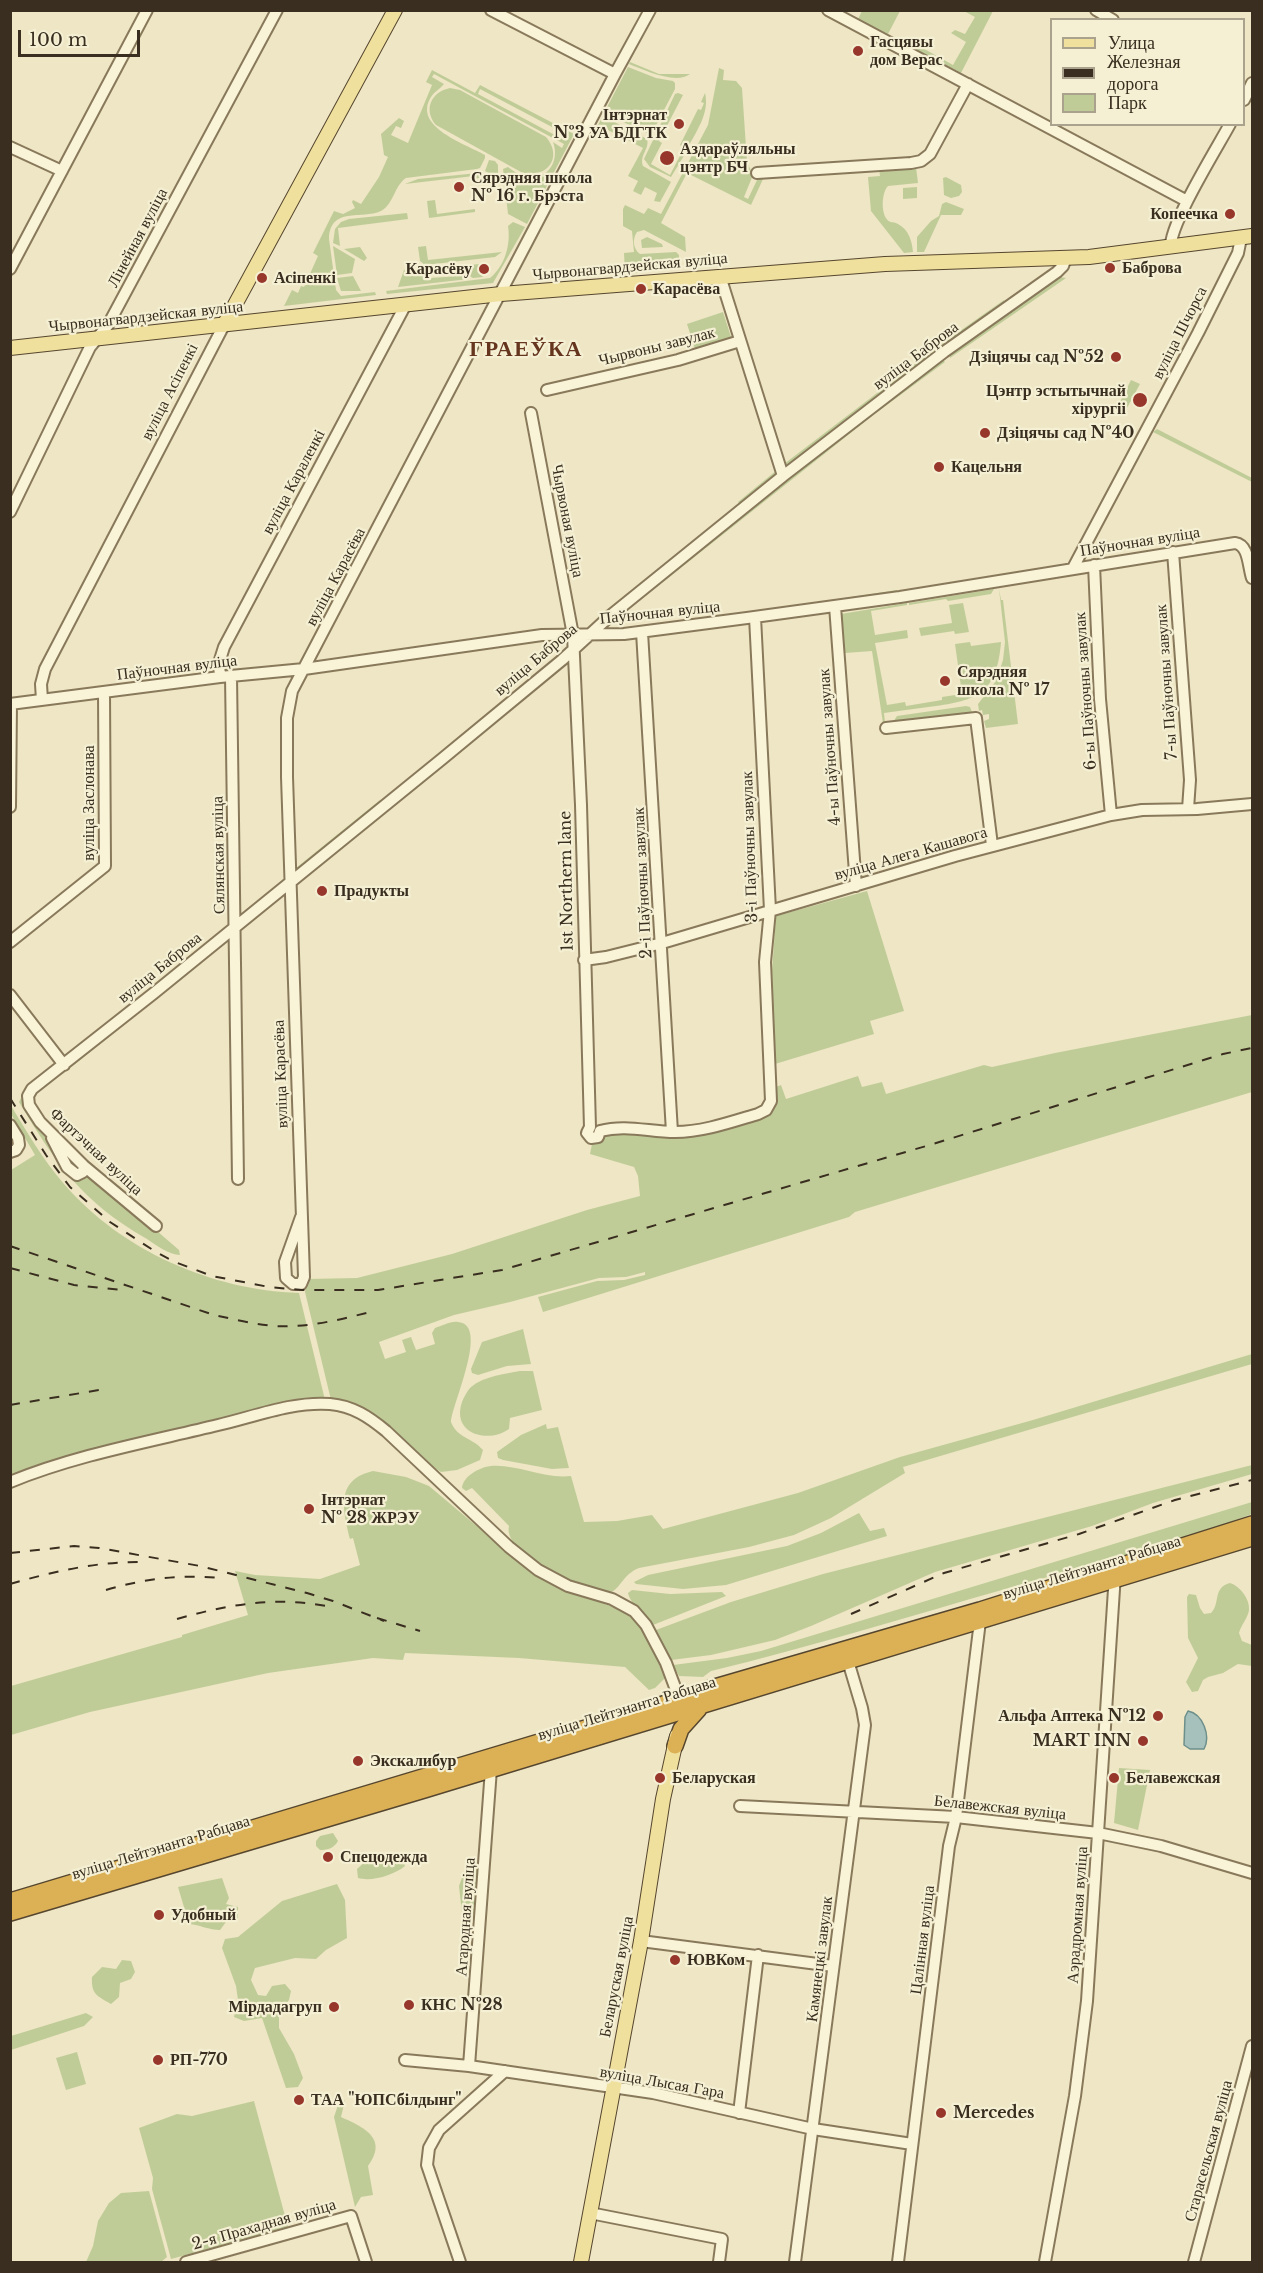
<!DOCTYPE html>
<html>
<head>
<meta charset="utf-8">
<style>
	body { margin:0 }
	#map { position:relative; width:1263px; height:2273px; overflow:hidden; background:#eee6c4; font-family:"Libre Baskerville",serif }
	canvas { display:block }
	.frame { position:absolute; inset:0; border:12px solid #392e1f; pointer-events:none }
	.legend { position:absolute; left:1050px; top:18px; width:195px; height:108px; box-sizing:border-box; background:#f5f0d4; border:2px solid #aaa28c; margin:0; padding:8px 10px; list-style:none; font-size:18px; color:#392e1f }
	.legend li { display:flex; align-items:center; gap:12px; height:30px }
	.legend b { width:30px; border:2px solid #aaa28c }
	.scale { position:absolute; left:18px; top:30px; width:122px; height:27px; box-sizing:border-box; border:3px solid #392e1f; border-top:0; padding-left:8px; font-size:18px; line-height:21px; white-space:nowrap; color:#392e1f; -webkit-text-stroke:4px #f5f0d4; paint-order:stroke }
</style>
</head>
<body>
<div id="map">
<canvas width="1263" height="2273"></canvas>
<div class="frame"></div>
<ul class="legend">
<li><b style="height:8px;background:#f0e09d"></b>Улица</li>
<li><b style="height:8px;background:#392e1f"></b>Железная дорога</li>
<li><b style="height:16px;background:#c0cc98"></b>Парк</li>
</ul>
<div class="scale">100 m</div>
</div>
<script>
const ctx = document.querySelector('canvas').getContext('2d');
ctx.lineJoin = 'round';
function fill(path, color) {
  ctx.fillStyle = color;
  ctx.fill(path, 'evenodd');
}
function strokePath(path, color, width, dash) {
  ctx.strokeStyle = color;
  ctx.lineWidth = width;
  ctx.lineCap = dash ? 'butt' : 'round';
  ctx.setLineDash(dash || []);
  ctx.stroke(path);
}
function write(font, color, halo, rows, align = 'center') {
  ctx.font = font + ' "Libre Baskerville",serif';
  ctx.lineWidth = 4.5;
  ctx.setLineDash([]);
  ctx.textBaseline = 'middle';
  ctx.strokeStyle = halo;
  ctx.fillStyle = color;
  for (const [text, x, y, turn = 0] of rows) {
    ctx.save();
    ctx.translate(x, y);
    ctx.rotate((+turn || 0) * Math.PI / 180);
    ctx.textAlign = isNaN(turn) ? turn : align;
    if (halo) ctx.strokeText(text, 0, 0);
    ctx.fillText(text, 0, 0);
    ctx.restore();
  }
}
const green = new Path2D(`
	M862,11V10L900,11L888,34L858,19Z
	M964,11H993L961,73L907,45L910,41L953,65L966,42L951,33L955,30L965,34L975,17Z
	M630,62L659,74H690C676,85 644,70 629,64Z
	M628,67L656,78L673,81L675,83V89L651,135L604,113Z
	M719,68L724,70L723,80L736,81L742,88L747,162L753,175L744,197L748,199L757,180L764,177L751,205L687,173L661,223L685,237L686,252L644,230L637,232C632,239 633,249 640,254L676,252L679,255V268L625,274L624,253L634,252L632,231L623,226V209L625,205L644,214L648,208L661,214L708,125Z
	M432,70L475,93L480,85L574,134L527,224L508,214L503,169L508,167C513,171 519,175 526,176C548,181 560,161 553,142L562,148L564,144L434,74L432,77L444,84C440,89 434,92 431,97C412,127 466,144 485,155V158L480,168L477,169L406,178C394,186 394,204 381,211C362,220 330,206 329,239L336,290L341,296L375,292L376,295L284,306L292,290L298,293L301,286L304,287L318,256L313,253L334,211L343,214L355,208L352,202L353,200L361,204L379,177L388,157L384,155L381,134L399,118L404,121L401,128L396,126L391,135L408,143L432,85L426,82ZM480,89L569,136L566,141L478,94Z
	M450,88L460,90L546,137C564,158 546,180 521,172L436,125C423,110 431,92 450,88Z
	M678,93L683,95L659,141L662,143L651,164L670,175L682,152L685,154L671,177L650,167L644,159L675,94Z
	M705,93C710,113 696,132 687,149L680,145L698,109L701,110L704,103L701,102Z
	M603,116L647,139C650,149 639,155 643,166L671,182L660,202L654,201L657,193L645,187L641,195L633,191L638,181L628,176L643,148L598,125Z
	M489,160L495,161L498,165V178L485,171Z
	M916,167L918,183L888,186C882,192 881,210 886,218C889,224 894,221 898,224C909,230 912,241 913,252L904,253L871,211L868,177L880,176L879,169Z
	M478,173L485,176L475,179L474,176L405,184L418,179Z
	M946,177L961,185L962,192L959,196L951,198L944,195L943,178Z
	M917,187V198L903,199V188Z
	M435,200L437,214L475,209V212L429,218L427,201Z
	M946,202L964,209L961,215H941L924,252H917V237L931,221L939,216L942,204Z
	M407,213L408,219L338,228L340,246L333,243L335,229L341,222L349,219Z
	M513,222L525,227L493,283L387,294L386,291L490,278C505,266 511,244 508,226Z
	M647,237L662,244L663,247L642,248L641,240Z
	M333,246L355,259L352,273L337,275Z
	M426,246L428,260L502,252L495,257L425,265L420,261L418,247Z
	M360,247L367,258L364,261L344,249Z
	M481,264L478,271L483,277L473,278L462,272L432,275L415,269Z
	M409,269L430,278L461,276L469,279L398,287L404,270Z
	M353,276L361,291H341L337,278Z
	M1059,277L1066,278L950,358V352Z
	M1004,300L1003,304L788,466L784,464L940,345Z
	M723,312L732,340L696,352L687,324Z
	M942,359L945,362L876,413L873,410Z
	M1131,380L1140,384L1127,408L1119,404Z
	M869,413L872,416L619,617L618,615Z
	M1157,429L1252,478V482L1153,432Z
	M777,470L776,475L740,504L738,502Z
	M994,589L991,594L948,601L946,599L909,605V603Z
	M999,589L1001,600H1003L1018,724L986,728L984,721L989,719V714L983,715L982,710L979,711L978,704L996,681L1003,660L1005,642Z
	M897,590V592L756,614L753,612Z
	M907,603V605L871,611L875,635L907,630L908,638L875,643L887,705L905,702L906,706L942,700V697L962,694L955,644L970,642L971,646L1001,642C997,691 980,700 936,706C918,708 901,711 884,713L885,723H883L872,651L845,653L841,614Z
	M963,603L969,632L955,634L954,631L921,636L919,628L952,623L949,605Z
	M557,656L559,658L441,755L439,753Z
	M966,706L970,707L972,712L893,722L897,716Z
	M380,800L382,802L296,871V868Z
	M867,891L904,1011L870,1021L874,1034L775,1064L772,971L776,916Z
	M155,997L156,999L64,1073L44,1086Z
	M1252,1015V1092L855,1212L849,1217L543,1312L538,1297L597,1281L624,1280L645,1275V1272L626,1277L599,1278L510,1302L454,1315L379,1342L385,1359L406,1352L402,1340L411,1337L416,1350L435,1344L432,1333L435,1328C442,1326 450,1321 458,1322C490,1324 452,1404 451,1422C457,1438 473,1438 483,1450L480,1460L457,1470L441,1472L433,1467L398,1435L331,1400L305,1292L307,1279L357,1278L452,1254L587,1210L640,1196L638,1176L634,1167L590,1154L592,1144L611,1132L707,1133L764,1117C773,1111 776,1097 776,1087L781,1085L786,1099L858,1076L862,1087L882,1082L886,1094L984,1065L992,1067L1055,1053Z
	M21,1098L44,1131L64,1166L91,1174L179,1250L180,1255C169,1255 156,1245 147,1239C81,1201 57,1165 19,1102Z
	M10,1104C27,1132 43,1160 64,1184C122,1251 212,1290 299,1293L325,1400L11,1478V1170L35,1155L11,1114Z
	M523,1329L531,1364L507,1366L478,1375L472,1373L471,1369L482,1342Z
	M1252,1354V1364L903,1467L905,1473L831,1518L794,1535L749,1547L639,1568C622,1575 622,1587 610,1593C599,1590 588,1588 577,1584C559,1578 503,1549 509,1526L472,1488L466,1491L462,1488C463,1476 480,1467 491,1466C517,1464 543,1479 571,1476L584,1522L617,1521L652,1515L663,1529L798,1493L900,1457L1033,1420Z
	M520,1371H533L542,1410L510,1418L509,1429C488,1444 451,1434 462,1402C464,1397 467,1391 471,1387C484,1376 505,1374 520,1371Z
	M546,1424L547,1429L558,1427L569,1468L552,1469L503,1460L498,1458L497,1452L521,1435Z
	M1252,1465V1474L1153,1503L1092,1526L935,1572L811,1626L775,1640L711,1655L671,1660L656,1630L731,1602L823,1574Z
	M373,1471L406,1477L429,1486L535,1575L573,1593L625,1611L637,1620L666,1677L655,1688L649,1690L625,1667L519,1658L405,1653L403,1660L373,1658L268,1673L90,1712L11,1735V1686L182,1637V1635L248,1615L235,1571L255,1575L320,1579L360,1565L353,1538L350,1539C343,1509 335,1480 373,1471Z
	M1252,1502V1514C1173,1545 1090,1564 1009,1588C910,1616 811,1647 711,1671L703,1677L679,1676L673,1665L727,1658L761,1651Z
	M859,1513L870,1531L884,1528L887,1536L726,1585L683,1589L636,1584L634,1582L648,1575L787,1546L821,1533Z
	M1230,1583C1240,1586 1250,1599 1249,1610C1248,1618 1241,1625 1239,1633L1242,1641L1252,1645V1666L1238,1664L1223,1673L1208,1677L1203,1680L1198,1691L1192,1692L1186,1682L1198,1658L1188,1638L1187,1597L1189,1594L1196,1595L1200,1608L1204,1614L1211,1613C1221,1603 1212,1588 1230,1583Z
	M632,1590L670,1594L722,1592L726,1596L653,1625C646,1614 631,1606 628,1593Z
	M1119,1768L1150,1770L1138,1830L1114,1823Z
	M333,1833L338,1841C334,1848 328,1850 320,1850L316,1846V1841L320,1836Z
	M401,1856L405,1866C394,1875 372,1882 358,1878L357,1869L366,1861Z
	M479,1862L475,1914L462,1913L459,1886L467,1864Z
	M222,1878L229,1898L226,1904L238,1907V1920L226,1922L220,1930C209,1930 200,1925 189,1924L178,1887Z
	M337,1884L345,1900L347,1938L326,1950L316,1959L295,1958L255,1968L251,1980L258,1995L266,1996L272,1986L285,1984L291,1991L289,2000L279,2013V2028L294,2054L303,2078L298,2087L286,2088L262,2018L244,2021L234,2017L238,2000L236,1986L222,1948L225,1939L238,1937L282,1901Z
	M122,1960L131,1961L135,1972L131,1979L120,1983L119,1997L111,2004C97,1996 91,1994 92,1977L102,1967L116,1969Z
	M86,2013L93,2017L84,2026L11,2050V2036Z
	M77,2052L86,2084L66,2090L56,2058Z
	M345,2100L341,2117C363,2127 389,2138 368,2166L373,2195L361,2197L355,2207L334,2117L339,2102Z
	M254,2101L288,2227L171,2259L152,2189L153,2178L139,2128L177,2114L192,2116Z
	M149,2191L167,2257L161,2262H86L93,2246L98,2221L109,2203L121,2193Z`);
const water = new Path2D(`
	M1188,1711C1203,1714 1211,1736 1204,1749H1190L1184,1745L1185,1717Z`);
const minor = new Path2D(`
	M491,10L615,74
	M828,10L1187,201
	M1096,10L1113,20
	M1244,100L1252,83
	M10,147L62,171
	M757,173L911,163L921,161L930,154L968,84
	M1171,247C1169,225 1217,148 1230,124
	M10,269L147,10
	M720,276L783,476
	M547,390L678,360L740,341
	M531,413L573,635L581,805L590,1127L587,1133L591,1138L598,1137L600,1131
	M10,512L90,347L108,325L277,10
	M1173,552L1190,780L1188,809
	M1094,565L1100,699L1111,815
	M1073,568L1198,333L1238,253L1241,238
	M835,606L856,886
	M642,632L672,1132
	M231,676L238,1179
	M220,677L219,663L224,647L406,304
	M42,700L41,684L45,669L224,325
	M10,704L220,677L304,669L542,635L624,634L747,618L900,597L1235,543C1249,545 1248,566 1252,578
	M886,728L976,718L992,845
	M10,807L11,704
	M10,942L105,866L104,692
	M584,960L606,957L662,943L955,856L1111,815L1142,810L1197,809L1252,804
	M10,995L64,1065
	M10,1125L18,1138L19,1145L16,1150L10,1152
	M600,1131C626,1124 649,1132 675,1132C703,1132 731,1122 758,1114L766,1110L771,1101L765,962L770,910L755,617
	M52,1138L67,1167L77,1175L83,1172L84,1166
	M301,1217L285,1262L286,1278L293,1284H301L304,1277L287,777V718L292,691L615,74L650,10
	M156,1226L84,1166L40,1122L29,1105L28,1096L32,1089L154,993L442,759L562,660L610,616L783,476L944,352L1057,272L1063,266L1066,258
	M10,1482C76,1455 148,1442 218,1425C253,1417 293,1401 330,1404C353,1406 369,1417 386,1431L509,1547L538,1570L568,1586L612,1599L634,1611L646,1625L666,1663L679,1698
	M740,1806L956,1817L1098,1833L1161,1846L1252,1873
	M641,1941L833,1966
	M405,2060L469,2066L653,2093L813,2129L912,2144
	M469,2066L491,1769
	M739,2113L758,1955
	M590,2213L722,2239L719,2262
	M186,2262L351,2216L366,2262
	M460,2262L427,2165L429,2148L439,2130L505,2071
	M795,2262L865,1725L862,1708L848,1661
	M898,2262L949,1846L956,1817L980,1621
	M1045,2262L1075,2096L1087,2001L1115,1574
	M1194,2262L1252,2046`);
const major = new Path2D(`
	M224,325L395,10
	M10,348L501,294L885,264L1089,257L1252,236
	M581,2262L641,1941L663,1799L677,1736`);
const highway = new Path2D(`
	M675,1746L681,1729L699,1709
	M10,1901L642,1711L708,1689L980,1610L1252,1524
	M10,1913L424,1790L1252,1538`);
const rail = new Path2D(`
	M10,1098L46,1155L70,1187L110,1222L156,1252L175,1262L212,1276L269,1287L302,1290H378L502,1270L933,1144L1223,1054L1252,1048
	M10,1246L214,1315C233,1319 253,1324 274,1326C306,1328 339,1320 370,1312
	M10,1268L74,1285L122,1290
	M10,1405L105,1389
	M10,1553L74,1546L99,1548L200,1566L307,1593L333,1601L384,1621
	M10,1584C55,1571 99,1561 146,1562
	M106,1590C143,1579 180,1574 219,1578
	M851,1614L944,1573L1079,1534L1175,1500L1252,1480
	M377,1618L420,1631
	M177,1619C226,1605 275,1596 326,1606`);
const markers = [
	[858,51,6,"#97372b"],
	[679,124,6,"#97372b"],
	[667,158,8,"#97372b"],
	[459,187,6,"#97372b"],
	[1230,214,6,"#97372b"],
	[1110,268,6,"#97372b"],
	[484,269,6,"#97372b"],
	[262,278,6,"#97372b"],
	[641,289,6,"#97372b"],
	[1116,357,6,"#97372b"],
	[1140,400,8,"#97372b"],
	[985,433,6,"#97372b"],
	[939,467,6,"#97372b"],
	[945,681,6,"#97372b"],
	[322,891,6,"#97372b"],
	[309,1509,6,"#97372b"],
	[1158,1716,6,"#97372b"],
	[1143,1741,6,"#97372b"],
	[358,1761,6,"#97372b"],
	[660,1778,6,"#97372b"],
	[1114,1778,6,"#97372b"],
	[328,1857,6,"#97372b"],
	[159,1915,6,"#97372b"],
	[675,1960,6,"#97372b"],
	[409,2005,6,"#97372b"],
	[334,2007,6,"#97372b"],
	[158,2060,6,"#97372b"],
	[299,2100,6,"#97372b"],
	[941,2113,6,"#97372b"]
];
const poiNames = [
	["Гасцявы",870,42],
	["дом Верас",870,60],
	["Інтэрнат",667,115,"right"],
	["№3 УА БДГТК",667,133,"right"],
	["Аздараўляльны",680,149],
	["цэнтр БЧ",680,167],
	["Сярэдняя школа",471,178],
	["№ 16 г. Брэста",471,196],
	["Копеечка",1218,214,"right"],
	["Баброва",1122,268],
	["Карасёву",472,269,"right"],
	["Асіпенкі",274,278],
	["Карасёва",653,289],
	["Дзіцячы сад №52",1104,357,"right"],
	["Цэнтр эстытычнай",1126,391,"right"],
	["хірургіі",1126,409,"right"],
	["Дзіцячы сад №40",997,433],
	["Кацельня",951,467],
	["Сярэдняя",957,672],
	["школа № 17",957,690],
	["Прадукты",334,891],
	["Інтэрнат",321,1500],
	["№ 28 ЖРЭУ",321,1518],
	["Альфа Аптека №12",1146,1716,"right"],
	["MART INN",1131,1741,"right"],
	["Экскалибур",370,1761],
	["Беларуская",672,1778],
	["Белавежская",1126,1778],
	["Спецодежда",340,1857],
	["Удобный",171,1915],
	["ЮВКом",687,1960],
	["КНС №28",421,2005],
	["Мірдадагруп",322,2007,"right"],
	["РП-770",170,2060],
	["ТАА \"ЮПСбілдынг\"",311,2100],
	["Mercedes",953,2113]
];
const streetNames = [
	["Лінейная вуліца",138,238,-62],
	["Чырвонагвардзейская вуліца",630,267,-5],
	["Чырвонагвардзейская вуліца",146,317,-6],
	["вуліца Шчорса",1180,333,-63],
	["Чырвоны завулак",657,347,-14],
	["вуліца Баброва",916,356,-37],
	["вуліца Асіпенкі",170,392,-63],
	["вуліца Караленкі",294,482,-62],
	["Чырвоная вуліца",567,521,79],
	["Паўночная вуліца",1140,542,-9],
	["вуліца Карасёва",336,577,-62],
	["Паўночная вуліца",660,613,-6],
	["вуліца Баброва",536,660,-40],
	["Паўночная вуліца",177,668,-7],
	["7-ы Паўночны завулак",1167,682,-94],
	["6-ы Паўночны завулак",1086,691,-94],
	["4-ы Паўночны завулак",830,747,-94],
	["вуліца Заслонава",89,803,-90],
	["3-і Паўночны завулак",750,847,-92],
	["вуліца Алега Кашавога",911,854,-16],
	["Сялянская вуліца",219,855,-91],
	["1st Northern lane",567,881,-91],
	["2-і Паўночны завулак",643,883,-93],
	["вуліца Баброва",160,968,-39],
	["вуліца Карасёва",281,1074,-92],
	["Фартэчная вуліца",96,1152,43],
	["вуліца Лейтэнанта Рабцава",1092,1568,-17],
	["вуліца Лейтэнанта Рабцава",627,1709,-17],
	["Белавежская вуліца",1000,1808,6],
	["вуліца Лейтэнанта Рабцава",161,1848,-17],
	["Аэрадромная вуліца",1078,1915,-86],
	["Агародная вуліца",466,1917,-86],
	["Цалінная вуліца",923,1940,-83],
	["Камянецкі завулак",820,1959,-83],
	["Беларуская вуліца",617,1977,-79],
	["вуліца Лысая Гара",662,2083,10],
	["Старасельская вуліца",1209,2151,-75],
	["2-я Прахадная вуліца",264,2225,-16]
];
const districtNames = [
	["ГРАЕЎКА",526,350]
];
fill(green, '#c0cc98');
fill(water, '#a6c1bc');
strokePath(water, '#6d8f8b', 1.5);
strokePath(minor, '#89795b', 14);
strokePath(major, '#56462f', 16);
strokePath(highway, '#56462f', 18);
strokePath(minor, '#f9f3d8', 10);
strokePath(major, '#f0e09d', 14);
strokePath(highway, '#dcb156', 15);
strokePath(rail, '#392e1f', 2, [10, 10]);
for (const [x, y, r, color] of markers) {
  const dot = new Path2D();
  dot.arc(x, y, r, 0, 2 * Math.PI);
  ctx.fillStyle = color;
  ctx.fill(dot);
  strokePath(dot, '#f5f0d4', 2);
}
write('bold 16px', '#392e1f', '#f5f0d4', poiNames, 'left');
write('16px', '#392e1f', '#f5f0d4', streetNames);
ctx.letterSpacing = '1.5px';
write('bold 22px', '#65351e', '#f5f0d4', districtNames);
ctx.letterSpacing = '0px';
</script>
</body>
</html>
